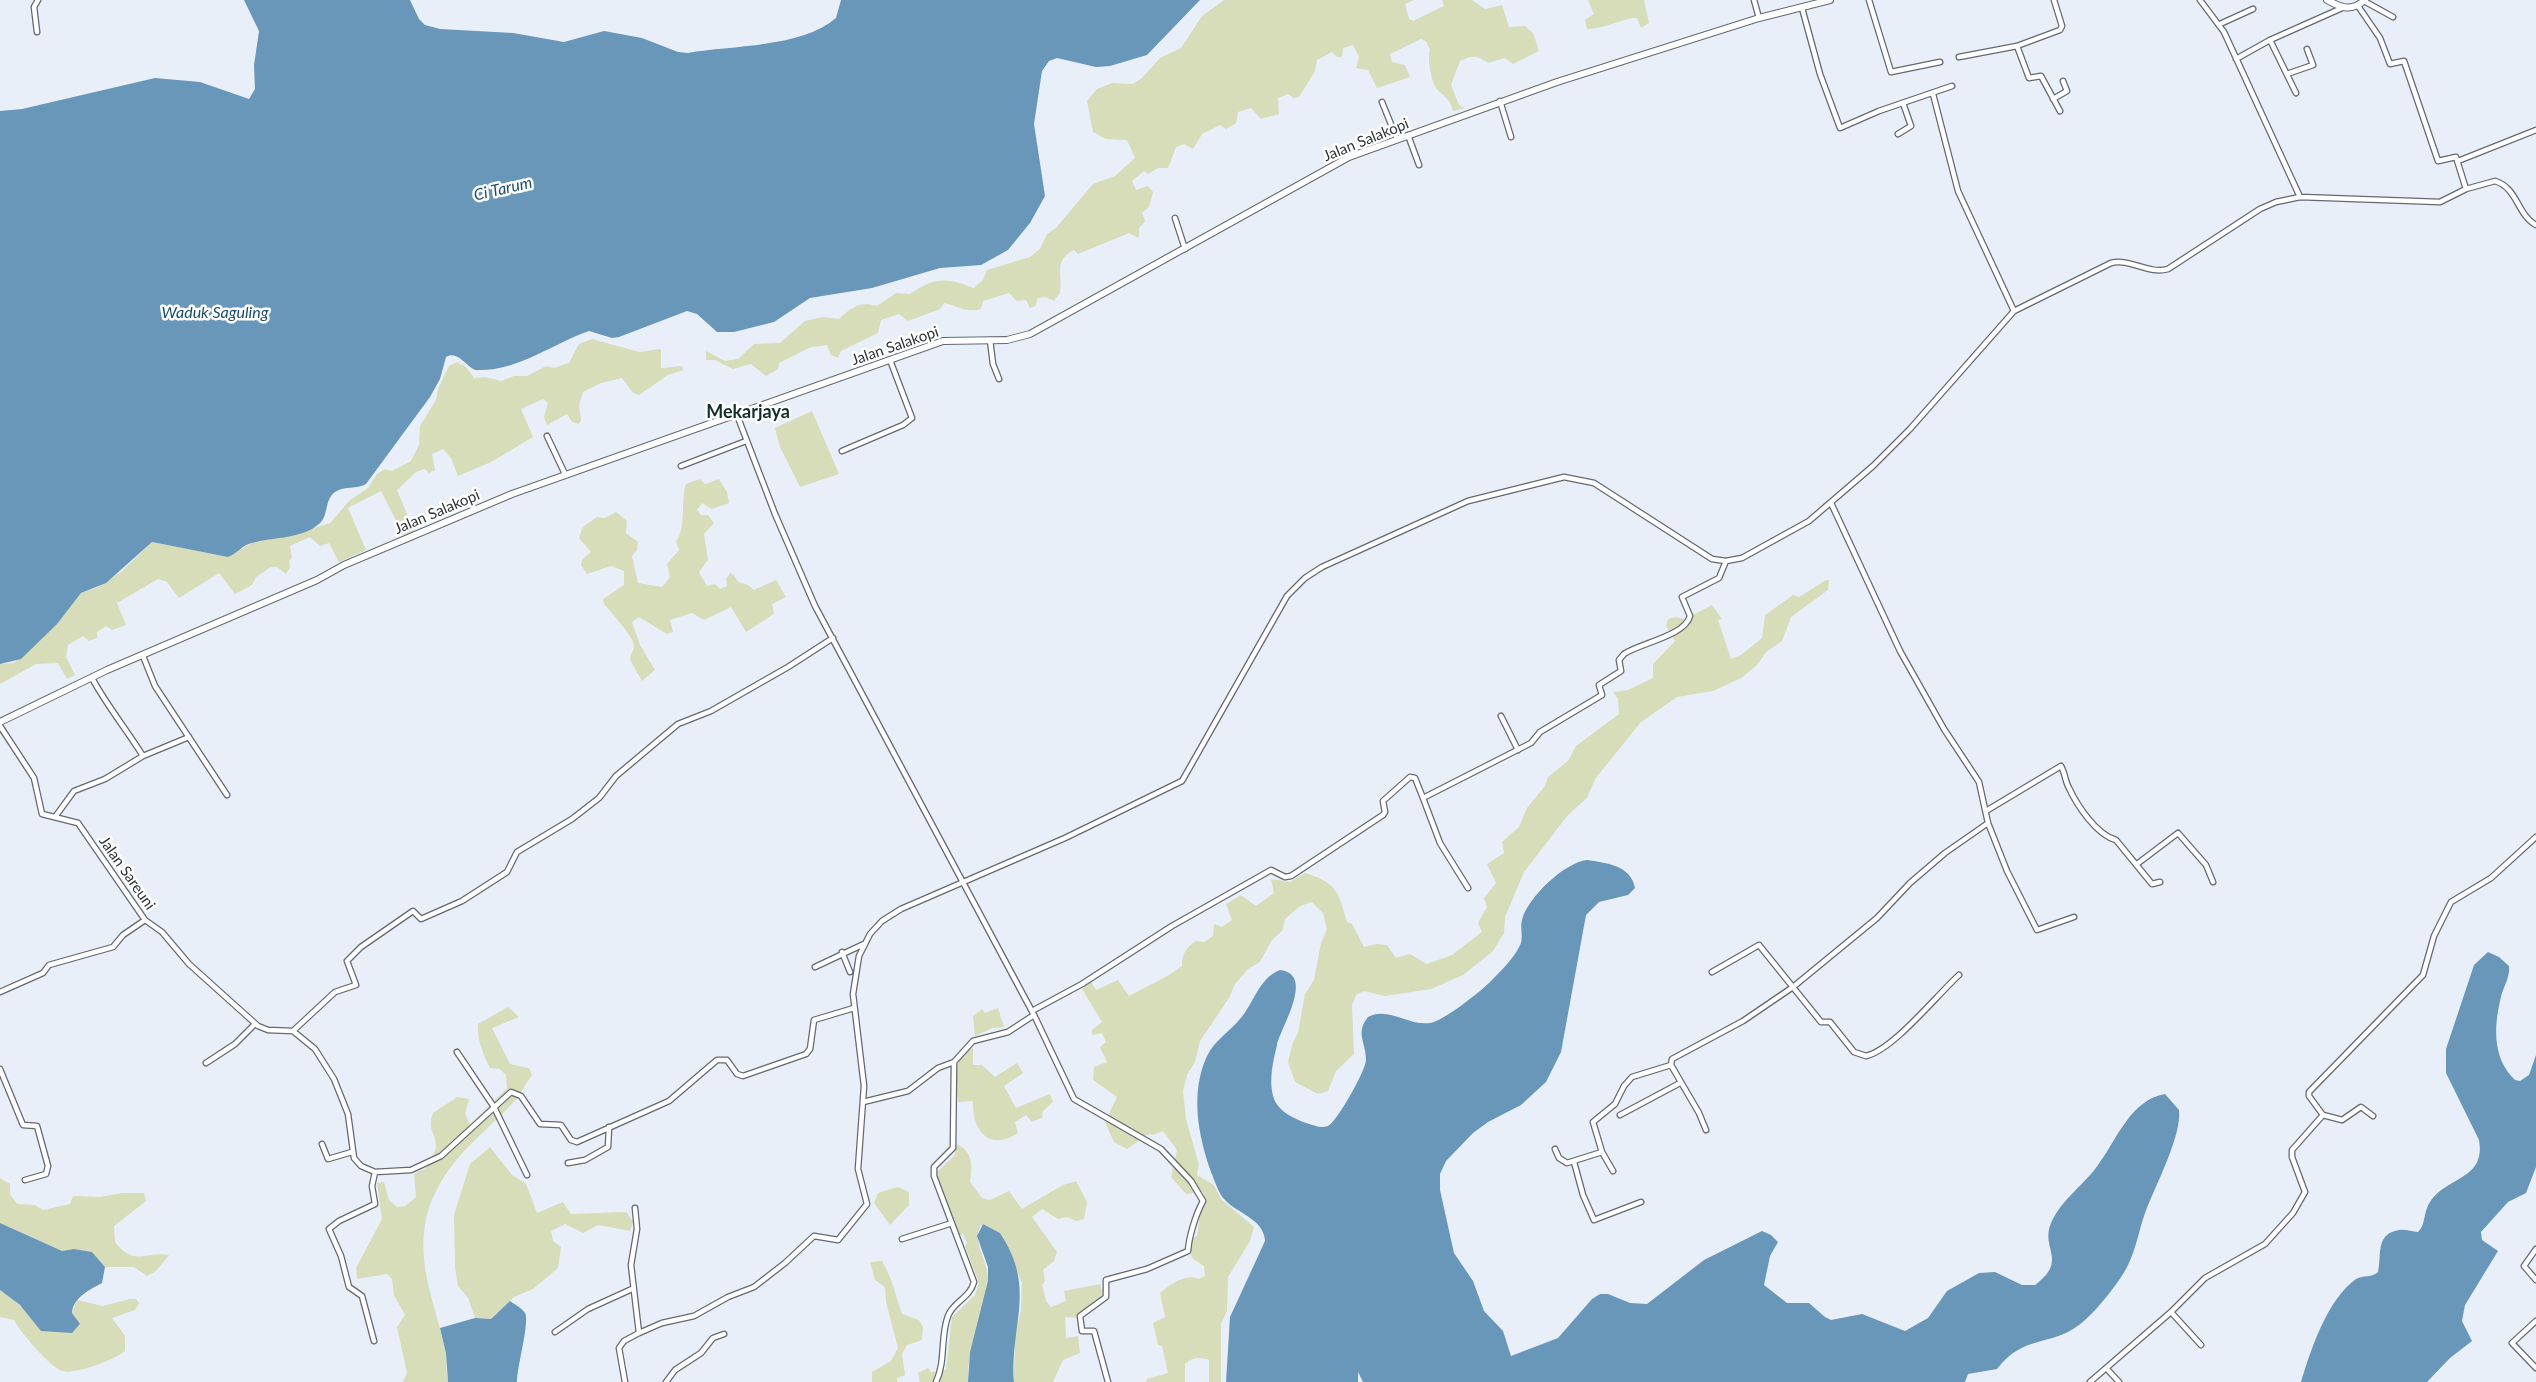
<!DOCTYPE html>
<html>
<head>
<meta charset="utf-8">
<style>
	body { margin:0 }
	canvas { display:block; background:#e8eff9 }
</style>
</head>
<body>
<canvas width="2536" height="1382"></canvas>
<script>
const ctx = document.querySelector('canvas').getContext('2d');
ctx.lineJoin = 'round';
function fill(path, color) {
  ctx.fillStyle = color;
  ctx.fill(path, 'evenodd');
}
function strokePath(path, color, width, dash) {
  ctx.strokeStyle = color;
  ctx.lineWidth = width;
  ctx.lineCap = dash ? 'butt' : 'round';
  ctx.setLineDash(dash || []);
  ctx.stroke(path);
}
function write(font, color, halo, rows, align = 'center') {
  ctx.font = font + ' Lato,sans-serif';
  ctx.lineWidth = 5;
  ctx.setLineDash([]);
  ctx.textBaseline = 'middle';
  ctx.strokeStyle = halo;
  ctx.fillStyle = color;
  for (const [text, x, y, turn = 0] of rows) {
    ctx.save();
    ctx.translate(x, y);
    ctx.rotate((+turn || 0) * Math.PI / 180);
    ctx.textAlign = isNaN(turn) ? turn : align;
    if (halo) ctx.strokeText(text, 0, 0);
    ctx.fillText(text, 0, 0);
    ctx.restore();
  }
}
const green = new Path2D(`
	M1224,0H1414L1405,4L1409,19L1413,21L1444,6L1442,0H1472L1485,9L1502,5L1509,27L1525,26L1533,33L1539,51L1513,64L1505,58L1488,63C1478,55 1472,55 1460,61L1451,85L1459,105L1465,108L1453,111C1450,97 1443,97 1436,88C1431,80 1427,57 1430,50L1426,41L1421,39L1390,54L1392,62L1405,65L1410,77L1377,88L1368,70L1356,68L1359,57L1353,45L1343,48L1342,57H1337L1332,52L1317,60L1315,71L1299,97L1294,98L1288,94L1278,98L1279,114L1261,119L1251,108L1238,112L1236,123L1226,129L1220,125L1202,134L1193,149L1184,144L1176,147L1168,168H1158L1148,174L1144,171L1132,181L1136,190L1148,186L1153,192L1149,207L1142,213L1145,221L1139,228V238L1129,233L1078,254L1074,250C1053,261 1063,273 1060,293L1054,301L1045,297L1038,298L1035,306L1030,308L1026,300L1017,301L1009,293L983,301L981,309C965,313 958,306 944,303L940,309L908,321L899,314L881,320L878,333L841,351L838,358L831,355L827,345L811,347L779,363L778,369L766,376L751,364L733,369L715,360H706V351L725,361L738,359L754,344L780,343L805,321L823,317L839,319C851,308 859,301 877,306L896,293L910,294C934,277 947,277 974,288L983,280L987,270L1030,257L1040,249L1047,234L1056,228L1093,184L1115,176L1135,158L1127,140L1106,139L1093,132L1087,101L1097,89L1112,83L1133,84L1142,78L1160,58L1181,48L1202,16Z
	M1588,0H1644L1649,23L1641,28L1637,18C1626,17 1604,29 1587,29L1585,20L1594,14Z
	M592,339L639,352L661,349V368L682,366L683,370L668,375L639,395L633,393L622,378L601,383L583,392L579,406L581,420L579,424L572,422L567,414L547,425L544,417L548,403L543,399L521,409L533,437L491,462L458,476L451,458L443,449L432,454L435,470L429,473L425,469L416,472L397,490L414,531L404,536L381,491L348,508L366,550L339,562L329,543L320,546L310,537L290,546L292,558L289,561L290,567L286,574L277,567H271L256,577L252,585L235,594L219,573L179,598L167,582L158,579L117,603L126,625L112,630L106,626L97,632V638L89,641L83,636L68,645L66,657L75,675L67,679L58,663L36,664L0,684V664L14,663L81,593L96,588L121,572L152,542L228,557L253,542L292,535L330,523L350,500L368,488L377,474L385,469L392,471L411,461L419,445L420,426L436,400L438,389L449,366L457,362L466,367L474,378L485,377L501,381L514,376H527L546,366L554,368L569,363L579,344Z
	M812,411L839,474L800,487L780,447L775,428Z
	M700,479L705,484L719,479L727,492L729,503L712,509L702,503L697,510L701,515H708L714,523L704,534L708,560L699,572L707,586L715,584L720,589L727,586L726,579L730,573L734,575L738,582L748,585L754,590L776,580L786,597L772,604L774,614L746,632L731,607L704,620L692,613L670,620L673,632L667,634L639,617L632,622L640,645L655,670L642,681L630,660C630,654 634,651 634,646C635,638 610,611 604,604L603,599L624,585V571L611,566L587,574L581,565L582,560L591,552L579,538L583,527L597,517L605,518L616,512L627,521L626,533L638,542L637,550L632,556L638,583L662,587L670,577L667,564L679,550L676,542C687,525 680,503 686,484Z
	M1826,580H1829L1828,590L1791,617L1782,641L1766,652L1757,665L1741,678L1713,691L1677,697L1641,722L1595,779L1587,798L1568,815L1524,872L1505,917L1504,933L1493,951L1463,975L1431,989L1385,996L1364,991L1356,995L1352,1005L1354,1054L1336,1071L1328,1091L1318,1094L1295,1082L1288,1062L1293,1042L1298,1033L1305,994L1314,980L1321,943L1327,929L1323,913L1312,902L1300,906L1285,919L1282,931L1272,940L1260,962L1248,969L1235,984L1229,998L1200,1041L1195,1062L1187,1075L1183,1091L1186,1119L1199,1165L1197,1175L1214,1185L1221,1199L1254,1227L1250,1241L1228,1277L1227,1311L1221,1324V1382H1209V1360C1199,1357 1193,1357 1185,1364V1382H1146L1147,1379L1168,1373L1162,1346L1158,1345L1153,1323L1165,1317L1160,1293C1171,1284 1186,1273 1199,1279L1205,1276L1204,1266L1192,1258L1186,1241L1197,1236L1200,1214L1206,1203L1203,1192L1186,1194L1171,1177L1177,1150L1163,1131L1153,1135L1149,1134L1127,1149L1114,1142L1105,1122L1117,1097L1093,1080L1094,1067L1107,1062L1100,1047L1106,1042L1102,1033L1092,1035V1030L1102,1022L1082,989L1091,982L1096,990L1118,980L1129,996C1148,985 1164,980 1182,966C1182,953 1186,948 1196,941L1204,942L1213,936L1214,924L1222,927L1232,920L1226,904L1241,895L1256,906L1274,893L1271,879L1290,882L1305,873C1337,883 1338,891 1347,922L1352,924L1364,947L1377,944L1387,945L1396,958L1410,954L1427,964L1452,955L1482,932L1478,923L1487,907L1484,898L1496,883L1487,864L1504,853L1502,842L1519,827L1527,808L1545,786L1548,777L1568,761L1576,746L1619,714L1618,699L1613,692L1628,690L1653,678V664L1675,641L1666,626L1668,619L1676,617L1685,619L1712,605L1722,619L1718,620L1731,659L1741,655L1762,638L1765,615L1793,595L1799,597Z
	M508,1007L519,1017L492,1028L510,1064L529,1068L532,1075C525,1084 520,1097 511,1105C490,1127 465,1146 448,1171C405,1232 428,1282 445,1346C448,1358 445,1371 448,1382H403L407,1373L397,1327L405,1315L394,1295L392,1279L387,1274L357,1279L356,1268L382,1219L377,1183L384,1182L389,1200L397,1207L405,1206L416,1197L414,1174L426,1168C428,1161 436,1153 436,1146C435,1131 427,1130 433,1113L457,1097L469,1099L465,1113L470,1125L507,1088L506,1075L500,1069L490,1068C483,1055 477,1039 478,1024Z
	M998,1008L1004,1027L992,1028L975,1036L973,1016L982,1009L985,1013Z
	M973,1048V1065H982L995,1077L1017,1063L1023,1073L1004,1086L1016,1108L1050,1094L1053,1102L1042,1112L1043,1117L1032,1122L1026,1115L1015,1122L1018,1133C988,1152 972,1130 973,1101L958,1102C957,1082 950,1058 973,1048Z
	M957,1144C974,1153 972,1166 970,1182L982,1198L990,1200L1009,1191L1022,1209L1063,1185L1076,1181L1087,1202L1084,1219L1076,1221L1067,1217L1058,1219L1042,1209L1032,1217L1057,1252L1054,1261L1043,1270L1045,1281L1042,1285L1046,1301L1051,1307L1066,1301L1064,1291L1100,1284L1103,1294L1085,1312L1084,1318L1065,1317L1066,1338L1078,1336L1080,1353L1063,1360L1053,1382H1014L1015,1336L1021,1310L1022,1283L1004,1239L1000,1233L983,1224C968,1236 990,1264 988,1281C987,1304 977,1327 971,1349C968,1360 968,1371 968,1382H920L918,1373L928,1368L931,1372L946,1370L952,1317L975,1295L979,1283L965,1246L967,1243L963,1234L959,1236L938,1180L937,1172L955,1155Z
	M490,1147L512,1175L526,1184L537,1213L563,1202L571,1214L622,1212L627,1213L633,1222L630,1231L598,1225L583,1233L565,1224L551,1231L553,1241L561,1247L558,1268L533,1289L514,1297L491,1319L475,1318L468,1298L458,1286L455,1267L454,1215L470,1164Z
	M0,1178L10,1184V1194L17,1204L35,1205L43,1210L70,1204L73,1196L100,1197L122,1193H144L146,1201L114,1226L115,1242C134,1267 146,1251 169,1255L156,1271L147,1276L134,1267H105L92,1252L74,1249L62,1251L0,1223Z
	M898,1187L909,1192V1205L890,1225L874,1203L878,1193Z
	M882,1261C893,1280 895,1294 902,1314L919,1320L923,1327L922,1340L907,1345L902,1354L905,1375L897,1378V1382H872V1372L891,1361L898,1348L886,1302L885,1287L875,1280L870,1262Z
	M0,1290C29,1309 33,1329 71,1333L80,1325L72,1313L77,1300L103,1306L130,1299H136L139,1303L135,1310L112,1318L125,1336V1351C114,1360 75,1375 62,1371C50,1367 20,1332 14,1320L0,1317Z`);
const water = new Path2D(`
	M244,0H410L419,19L425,25L440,29L513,33L564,42L604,31L642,38L678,52L688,53C732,45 801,48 836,18L841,0H1200L1147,55L1110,66L1096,67L1057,58L1049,61L1042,71L1034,124L1045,196L1030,223L1008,250L981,265L940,268L872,288L810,298L774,322L734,332H717L697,314L687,311L619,337L612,338L589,331C551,344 518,372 475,370C465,365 457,350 446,357L440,379L430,397L366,484C356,490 345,485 335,492C324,500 329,516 319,524C302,539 272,537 252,543C242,545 237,554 228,557L152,542L106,583L81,593L57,624L21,659L0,664V111L22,109L155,78L200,82L249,99L255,89L254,65L259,31Z
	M1587,860C1606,863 1631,865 1635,888L1628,895L1599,902L1586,915L1561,1052L1546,1082L1521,1105L1488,1122L1473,1133L1446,1161L1440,1174V1190L1454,1253L1473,1281L1484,1311L1503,1331L1511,1356L1558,1338L1592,1299L1600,1294H1608L1630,1303L1647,1304L1704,1260L1762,1231L1771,1235L1778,1242L1770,1256L1764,1285L1787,1303H1809L1825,1317L1831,1320L1862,1314L1905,1331L1928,1318L1947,1291L1979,1273L1995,1272L2022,1285H2035C2069,1260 2040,1249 2051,1223C2062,1198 2086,1184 2100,1162C2118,1137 2131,1100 2165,1094L2179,1110C2182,1136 2155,1186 2145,1213C2139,1230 2136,1249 2128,1265C2120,1282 2094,1314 2079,1325C2050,1347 2024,1334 1997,1369L1968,1374L1965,1382H1363L1358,1372V1382H1226L1230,1317L1265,1241C1264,1219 1238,1214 1225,1200C1218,1193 1215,1181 1211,1172C1198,1135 1190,1093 1207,1056C1215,1040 1229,1032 1240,1019C1254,1003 1259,978 1280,970C1316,974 1280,1029 1277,1045C1273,1062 1267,1086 1276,1103C1282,1113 1295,1119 1306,1123C1313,1125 1321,1129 1328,1126C1337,1122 1366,1070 1366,1060C1366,1042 1355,1033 1368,1017C1388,1006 1408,1026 1430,1023C1442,1022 1480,992 1490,982C1500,972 1516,956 1521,943C1523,935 1520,927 1522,920C1527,898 1565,862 1587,860Z
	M2488,952L2499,957L2509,966C2510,976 2505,984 2502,993C2494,1023 2491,1057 2515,1080L2520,1081L2529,1075L2536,1055V1167L2526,1193L2508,1202L2481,1232L2482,1240L2498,1251L2465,1305L2462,1321L2472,1341L2450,1358L2427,1382H2301C2311,1349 2327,1300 2356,1279C2364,1275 2372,1278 2378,1272C2382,1254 2375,1234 2399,1230C2406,1229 2412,1232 2418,1232C2426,1225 2423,1212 2430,1202C2447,1176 2486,1180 2479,1140L2446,1073V1049L2474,965Z
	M0,1223L62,1251L74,1249L92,1252L105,1267L102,1283C89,1290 73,1298 72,1313L80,1324L72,1333L41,1331L20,1305L0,1290Z
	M983,1224L1000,1233C1037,1289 1010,1323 1014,1382H968L970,1352L988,1281V1267L977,1236Z
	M510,1301C514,1304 522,1308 525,1313C530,1322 517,1366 517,1382H448L446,1353L440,1328L475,1318L491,1319Z`);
const street = new Path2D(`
	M1754,0L1759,18
	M1869,0L1891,72L1940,62
	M2200,0L2224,32L2300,197
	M2364,1L2393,17
	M2358,6L2380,38L2390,64L2404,61L2438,161L2456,157L2466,189
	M1802,8L1820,74L1840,128L1879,111L1952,86
	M2220,24L2253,9
	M37,32L34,7L38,0
	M2270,40L2296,93
	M2017,46L2029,78L2041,76L2060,111
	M1959,57L2017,46L2060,30L2062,26L2054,0
	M2236,59L2270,40L2342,8
	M2287,74L2313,65L2307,49
	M1933,94L1958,191L2014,311
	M2053,99L2067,91L2063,81
	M1500,101L1511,137
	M1382,102L1397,139
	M1898,134L1911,126L1903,103
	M1408,135L1419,165
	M2458,161L2536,130
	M1175,218L1185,249
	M990,340L993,364L999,379
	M737,415L775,514L815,606L1034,1015L1008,1032L973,1041L954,1062L953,1148L934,1167V1176L974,1282C970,1298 953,1302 948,1316C940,1337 946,1361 936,1382
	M547,436L565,474
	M842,451L903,425L912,418L890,360
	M681,466L746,441
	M143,656L155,686L227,795
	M92,678C107,706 127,730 143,756
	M1501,716L1518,750
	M0,726L34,778L42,814L78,823L145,920L162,932L189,964L258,1026L268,1030L293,1031
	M1423,798L1440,843L1468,888
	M1986,811L2061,766C2065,773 2065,781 2069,788C2078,807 2097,835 2116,840L2152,884L2160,882
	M55,817L74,791L105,779L143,756L189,737
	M1988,823L2007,871L2037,930L2074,917
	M2137,864L2178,833L2206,865L2213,882
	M842,952L850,972
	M815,967L864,944
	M1712,972L1759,945L1821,1022H1830L1854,1052L1866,1056C1893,1050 1936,996 1959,975
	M0,992L43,973L49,965L113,947L123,935L145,920
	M1032,1011L1082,984L1172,926L1271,870L1285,877L1291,876L1383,815L1385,812L1383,801L1410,777L1415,778L1423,798L1531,743L1540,732L1602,695L1599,685L1621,671L1619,660L1624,654C1640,643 1685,636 1690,616L1682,597L1719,578L1726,561
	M1034,1015L1074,1099L1161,1149L1191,1181L1203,1201C1196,1214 1189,1236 1188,1251L1147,1269L1106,1280V1297L1080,1316L1082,1331H1094L1108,1382
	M293,1031L315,1049L334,1079L348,1114L354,1158L361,1166L375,1172L411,1170L441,1156L511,1092L521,1096L540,1124L561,1125L571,1140L577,1142L669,1101L717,1060H727L737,1074L743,1076L806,1054L810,1049L814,1020L854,1008
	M293,1031L335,992L356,985L347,961L361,947L413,911L421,919L462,901L507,872L517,852L572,819L599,798L616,776L678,724L711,711L788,667L833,638
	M457,1052L494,1107L527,1175
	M206,1063L235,1044L255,1024
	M0,1069L23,1125L37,1126L48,1166L46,1174L25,1180
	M863,1102L908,1091L938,1068L954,1062
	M1620,1115L1680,1083
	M2323,1115L2342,1120L2361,1107L2373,1116
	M1706,1130L1699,1113L1671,1065L1672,1059L1743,1021L1793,987L1877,918L1910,883L1945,853L1988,823L1979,782L1944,729L1900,651L1831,503
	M322,1144L328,1159L352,1152
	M1555,1149L1559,1158L1567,1163L1602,1152
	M1574,1162L1583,1195L1594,1220L1641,1202
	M568,1163L585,1160L608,1147L609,1127
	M1613,1171L1602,1152L1593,1122L1615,1104L1624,1086L1632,1077L1671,1065
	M635,1208L637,1229L631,1265L639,1333
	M902,1239L952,1223
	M2536,1249L2524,1266L2536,1280
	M2171,1312L2201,1345
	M2536,1321L2512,1343L2536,1368
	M555,1332L588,1309L632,1289
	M374,1341L362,1296L349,1287L341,1256L329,1229L339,1221L375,1204L372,1186L375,1172
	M2107,1369L2119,1382
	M625,1382L619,1348L624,1341L639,1333L662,1323L694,1316L728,1297L754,1287L785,1263L814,1236L838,1240L867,1204L858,1169L864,1086L853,994L859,956L870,934L882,921L901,909L1065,838L1182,781L1287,596L1305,578L1322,567L1468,501L1564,477L1594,483L1712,559L1726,561L1742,558L1809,521L1873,466L1910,429L2014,311L2111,263C2130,258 2149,275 2168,269L2260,209L2276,202L2300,197L2440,202L2466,189L2495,181C2518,188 2517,215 2536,225
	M666,1382L675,1370L701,1353L713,1338L724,1334
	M2090,1382L2171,1312L2205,1278L2265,1244L2293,1213L2305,1192L2292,1157V1150L2323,1115L2309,1096V1092L2423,975L2434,936L2451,902L2491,878L2536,837`);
const secondary = new Path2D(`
	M2327,0C2342,8 2351,12 2365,0
	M0,722L107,670L317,580L344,565L512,494L943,341L1007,340L1030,334L1349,157L1557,82L1759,18L1830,0`);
const streetNames = [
	["Jalan Salakopi",1366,140,-22],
	["Jalan Salakopi",895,346,-19],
	["Jalan Salakopi",437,512,-23],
	["Jalan Sareuni",127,873,55]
];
const waterNames = [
	["Ci Tarum",503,189,-13],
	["Waduk Saguling",215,313]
];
const quarterNames = [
	["Mekarjaya",748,412]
];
fill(green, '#d7dcb9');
fill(water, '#6997b9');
strokePath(street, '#636971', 7);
strokePath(secondary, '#636971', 8);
strokePath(street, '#fff', 4.5);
strokePath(secondary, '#fff', 6);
write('15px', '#2f3236', '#fff', streetNames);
write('italic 16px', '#174d6f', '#fff', waterNames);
write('bold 18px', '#0f302a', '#fff', quarterNames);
</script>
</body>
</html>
